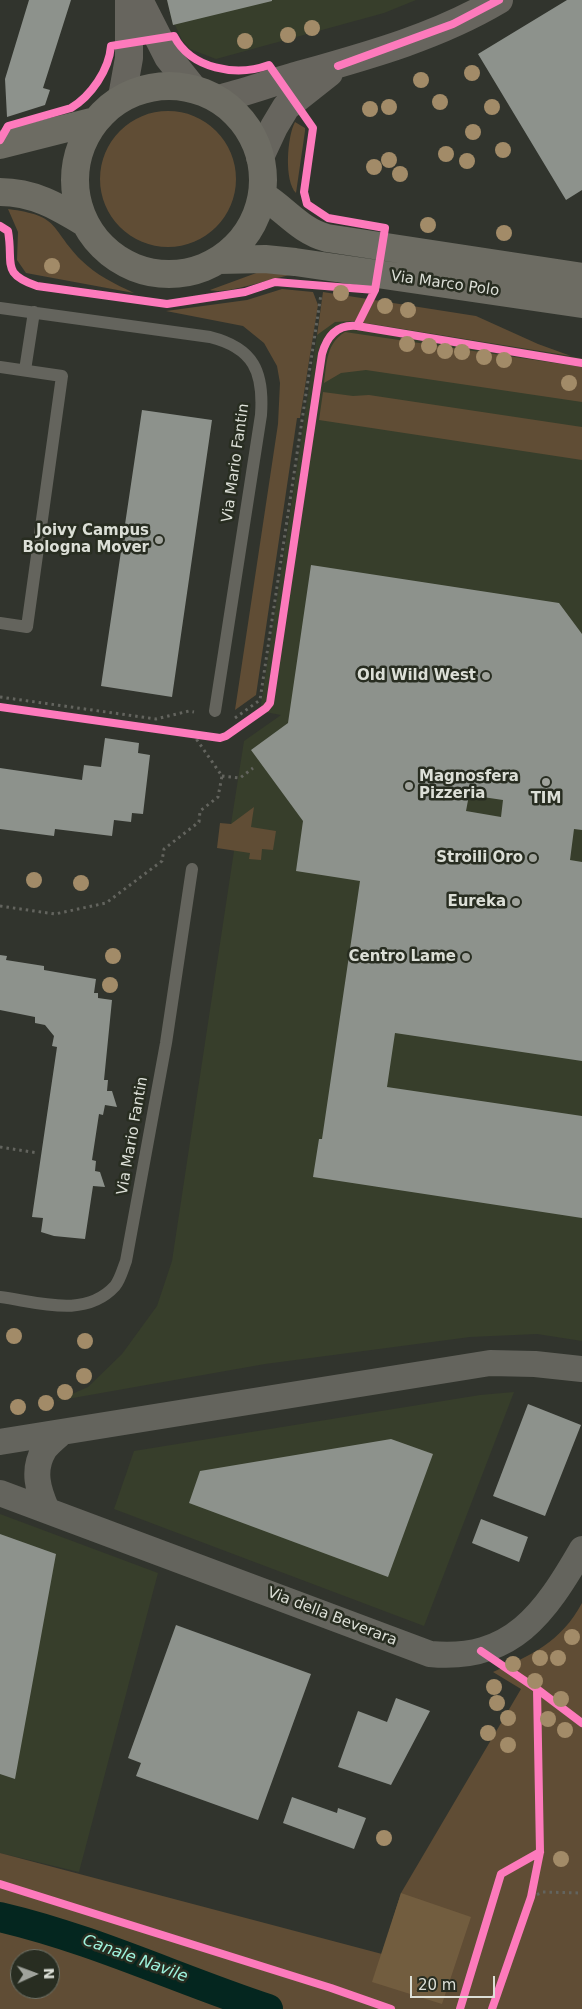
<!DOCTYPE html>
<html>
<head>
<meta charset="utf-8">
<style>
	body { margin:0 }
	#map { position:relative; width:582px; height:2009px; overflow:hidden; background:#31342d; font-family:"DejaVu Sans",sans-serif }
	canvas { display:block }
	.north { position:absolute; left:10px; top:1949px; width:50px; height:50px; box-sizing:border-box; background:#282d21; border:1px solid #70746a; border-radius:50%; rotate:88deg; font-size:14px; font-weight:700; line-height:20px; text-align:center; color:#dcdfd7 }
	.north::after { content:''; display:block; margin:auto; width:18px; height:22px; background:#a0a39c; clip-path:polygon(50% 0,100% 100%,50% 72%,0 100%) }
	.scale { position:absolute; left:410px; top:1976px; width:85px; height:22px; box-sizing:border-box; border:2px solid #dcdfd7; border-top:0; padding-left:6px; font-size:15px; line-height:18px; white-space:nowrap; color:#dcdfd7; -webkit-text-stroke:4px #282d21; paint-order:stroke }
</style>
</head>
<body>
<div id="map">
<canvas width="582" height="2009"></canvas>
<div class="north">N</div>
<div class="scale">20 m</div>
</div>
<script>
const ctx = document.querySelector('canvas').getContext('2d');
ctx.lineJoin = 'round';
function fill(path, color) {
  ctx.fillStyle = color;
  ctx.fill(path, 'evenodd');
}
function strokePath(path, color, width, dash) {
  ctx.strokeStyle = color;
  ctx.lineWidth = width;
  ctx.lineCap = dash ? 'butt' : 'round';
  ctx.setLineDash(dash || []);
  ctx.stroke(path);
}
function write(font, color, halo, rows, align = 'center') {
  ctx.font = font + ' "DejaVu Sans",sans-serif';
  ctx.lineWidth = 5;
  ctx.setLineDash([]);
  ctx.textBaseline = 'middle';
  ctx.strokeStyle = halo;
  ctx.fillStyle = color;
  for (const [text, x, y, turn = 0] of rows) {
    ctx.save();
    ctx.translate(x, y);
    ctx.rotate((+turn || 0) * Math.PI / 180);
    ctx.textAlign = isNaN(turn) ? turn : align;
    if (halo) ctx.strokeText(text, 0, 0);
    ctx.fillText(text, 0, 0);
    ctx.restore();
  }
}
const built = new Path2D(`
	M167,0H416L384,13L216,59L190,49L182,40L175,25H173Z
	M320,315L582,358V1341L537,1334L470,1337L265,1364L56,1401L88,1387L122,1354L157,1306L172,1261L234,851L231,824L244,741L281,715L260,711Z
	M514,1392L424,1626L114,1509L134,1451L480,1395Z
	M0,1514L158,1573L79,1872L0,1853Z`);
const green = new Path2D(`
	M100 179a68 68 0 1 1 136 0a68 68 0 1 1-136 0Z
	M295,122L305,128V131L296,193C284,181 287,137 295,122Z
	M8,209C61,216 49,227 81,260C96,275 115,284 134,293L26,273L17,260L18,232Z
	M259,272L291,275C271,278 227,295 210,290Z
	M282,289L313,292L318,305L300,418H297L256,695L235,710L278,424L280,383L277,366L264,343L243,326L166,311L247,300Z
	M323,292L476,316L538,344L571,356L353,321L335,322L317,335Z
	M345,332L582,367V402L366,370L341,373L324,383C327,362 326,344 345,332Z
	M323,392L353,396L369,395L582,427V460L319,420Z
	M254,807L251,827L276,831L273,850L262,849L261,860L249,859L250,853L217,848L220,823L231,824Z
	M582,1603V2009H0V1853L382,1954L401,1893L521,1689L493,1672C532,1655 561,1642 582,1603ZM20,1959H50V1989H20Z`);
const forest = new Path2D(`
	M401,1893L471,1917L442,2004L372,1982Z`);
const canal = new Path2D(`
	M0,1917C94,1939 177,1979 268,2009`);
const building = new Path2D(`
	M29,0H71L43,88L50,90L45,105L7,117L5,79Z
	M167,0H272V1L173,25Z
	M567,0H582V190L566,200L478,54Z
	M142,410L212,420L172,697L101,686Z
	M311,565L559,603L582,634V830L574,829L570,860L582,862V1061L395,1033L387,1087L582,1116V1218L313,1177L319,1139H322L360,881L296,871L303,821L251,750L288,723ZM469,795L503,800L501,817L466,811Z
	M105,738L139,743L138,753L150,755L143,814L132,813L131,822L114,820L112,836L55,829L54,836L0,829V768L82,780L84,765L101,767Z
	M0,955L7,956L6,960L44,966V970L96,979L94,993H98V998L112,1000L104,1080H108L107,1091H112L117,1107L105,1105L103,1115L99,1114L92,1160L96,1161L95,1171L100,1172L105,1187L93,1186L85,1239L54,1236L41,1232L43,1218L32,1217L57,1047L52,1046L54,1036L45,1025L35,1023V1017L0,1010Z
	M528,1404L581,1425L545,1516L493,1496Z
	M391,1439L433,1454L388,1577L189,1503L200,1471Z
	M481,1519L528,1537L519,1562L472,1543Z
	M0,1534L56,1554L15,1779L0,1774Z
	M176,1625L311,1674L258,1820L136,1776L141,1763L128,1758Z
	M396,1698L430,1711L391,1785L338,1767L358,1711L387,1722Z
	M292,1797L337,1813L338,1808L366,1818L354,1849L283,1823Z`);
const path = new Path2D(`
	M61,526L122,534
	M0,697L156,719L189,711L194,712
	M235,718L260,700L321,294
	M222,776L240,778L253,768
	M0,906L55,914L106,903L162,861L164,849L199,822L200,811L218,797L222,776L197,740L196,735
	M0,1147L38,1153
	M531,1897L543,1892L582,1893`);
const lane = new Path2D(`
	M0,308L210,337C254,348 264,372 261,415L215,711
	M0,367L62,376L27,627L0,623
	M25,370L34,312
	M0,1297C38,1302 85,1319 115,1286C120,1280 123,1269 126,1261L166,1043L192,869`);
const street = new Path2D(`
	M0,1442L490,1363L535,1364L582,1369
	M0,1493L430,1654C512,1662 545,1613 582,1549
	M47,1510C38,1490 32,1470 44,1450C48,1444 56,1438 61,1433`);
const secondary = new Path2D(`
	M139,0L168,57L192,87
	M122,97L129,58V0
	M218,99C243,93 267,84 292,77C363,57 435,38 499,0
	M260,157L274,127L286,107L329,73`);
const primary = new Path2D(`
	M75 180a94 94 0 1 1 188 0a94 94 0 1 1-188 0Z
	M0,145L95,121
	M0,192C33,192 57,206 85,223
	M262,195C285,209 300,231 327,238L582,277
	M219,260L265,259L295,262L582,304`);
const cycleway = new Path2D(`
	M338,66L453,24L499,0
	M0,140L8,126L71,108C91,96 109,70 111,46L174,36C191,69 236,77 269,65L313,128L304,192L307,204L328,218L385,228L375,290L357,326
	M0,226L8,231C14,264 0,273 37,286L167,304L245,292L275,282L375,290
	M0,707L220,738L226,736L266,708L270,703L322,354C327,336 337,324 357,326L582,363
	M481,1651L537,1689
	M0,1884L331,1988L391,2009
	M460,2009L501,1874L540,1852
	M492,2009L531,1897L540,1852L537,1689L582,1723`);
const trees = [
	[312,28],
	[288,35],
	[245,41],
	[472,73],
	[421,80],
	[440,102],
	[389,107],
	[492,107],
	[370,109],
	[473,132],
	[503,150],
	[446,154],
	[389,160],
	[467,161],
	[374,167],
	[400,174],
	[428,225],
	[504,233],
	[52,266],
	[341,293],
	[385,306],
	[408,310],
	[407,344],
	[429,346],
	[445,351],
	[462,352],
	[484,357],
	[504,360],
	[569,383],
	[34,880],
	[81,883],
	[113,956],
	[110,985],
	[14,1336],
	[85,1341],
	[84,1376],
	[65,1392],
	[46,1403],
	[18,1407],
	[572,1637],
	[540,1658],
	[558,1658],
	[513,1664],
	[535,1681],
	[494,1687],
	[561,1699],
	[497,1703],
	[508,1718],
	[548,1719],
	[565,1730],
	[488,1733],
	[508,1745],
	[384,1838],
	[561,1859]
];
const markers = [
	[159,540,5,"#a0a39c"],
	[486,676,5,"#a0a39c"],
	[546,782,5,"#a0a39c"],
	[409,786,5,"#a0a39c"],
	[533,858,5,"#a0a39c"],
	[516,902,5,"#a0a39c"],
	[466,957,5,"#a0a39c"]
];
const streetNames = [
	["Via Marco Polo",445,284,8],
	["Via Mario Fantin",236,463,-82],
	["Via Mario Fantin",133,1136,-80],
	["Via della Beverara",332,1617,21]
];
const poiNames = [
	["Joivy Campus",149,531],
	["Bologna Mover",149,548],
	["Old Wild West",476,676],
	["Magnosfera",419,777,"left"],
	["Pizzeria",419,794,"left"],
	["TIM",546,799,"center"],
	["Stroili Oro",523,858],
	["Eureka",506,902],
	["Centro Lame",456,957]
];
const waterNames = [
	["Canale Navile",135,1959,20]
];
fill(built, '#373e2b');
fill(green, '#604d35');
fill(forest, '#725d3f');
strokePath(canal, '#04261f', 30);
fill(building, '#8d928c');
strokePath(path, '#63645e', 3, [2.5, 4]);
strokePath(lane, '#64645d', 12);
strokePath(street, '#64645d', 26);
strokePath(secondary, '#67655e', 28);
strokePath(primary, '#6d6c63', 28);
strokePath(cycleway, '#fd7abc', 8);
ctx.fillStyle = '#a28b68';
for (const [x, y] of trees) {
  ctx.beginPath();
  ctx.arc(x, y, 8, 0, 2 * Math.PI);
  ctx.fill();
}
for (const [x, y, r, color] of markers) {
  const dot = new Path2D();
  dot.arc(x, y, r, 0, 2 * Math.PI);
  ctx.fillStyle = color;
  ctx.fill(dot);
  strokePath(dot, '#282d21', 2);
}
write('15px', '#dcdfd7', '#282d21', streetNames);
write('bold 15px', '#dcdfd7', '#282d21', poiNames, 'right');
write('italic 16px', '#9ef3dd', '#282d21', waterNames);
</script>
</body>
</html>
